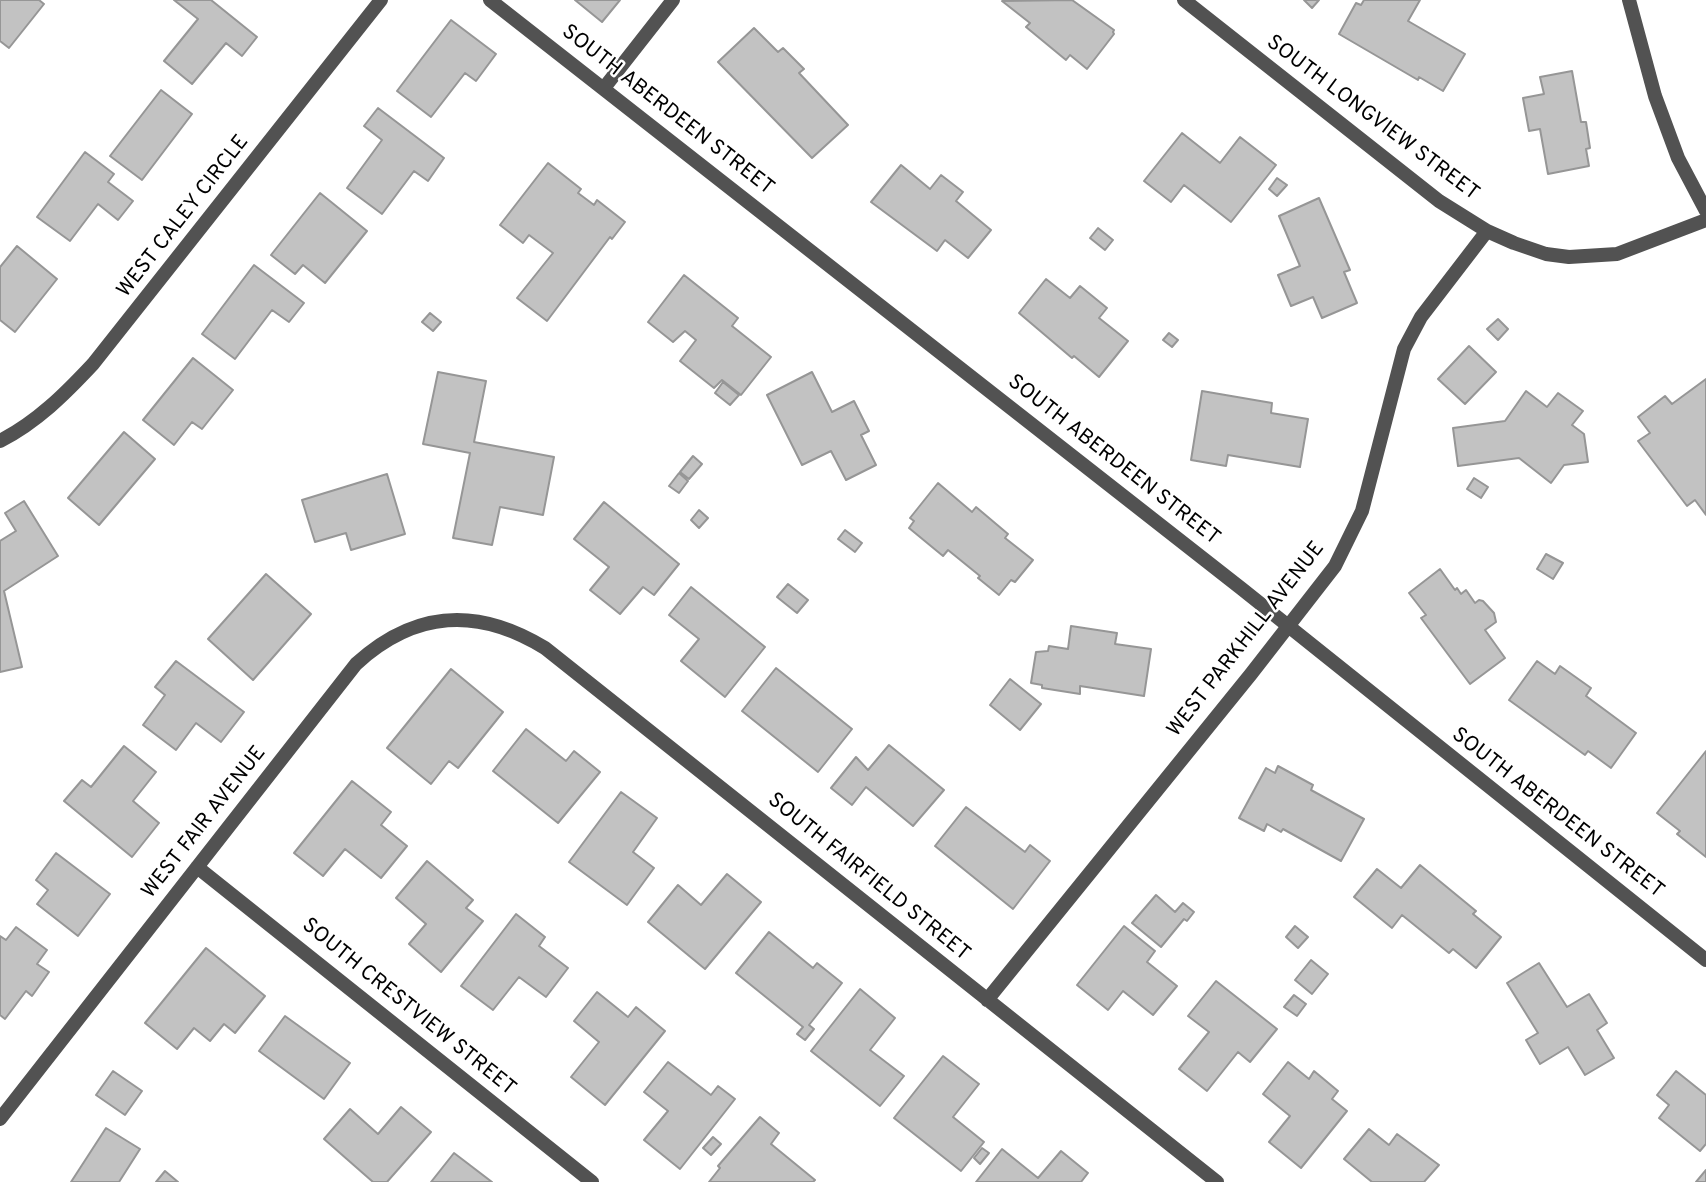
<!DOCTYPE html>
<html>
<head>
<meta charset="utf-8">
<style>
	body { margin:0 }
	canvas { display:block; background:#fff }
</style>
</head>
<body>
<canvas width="1706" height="1182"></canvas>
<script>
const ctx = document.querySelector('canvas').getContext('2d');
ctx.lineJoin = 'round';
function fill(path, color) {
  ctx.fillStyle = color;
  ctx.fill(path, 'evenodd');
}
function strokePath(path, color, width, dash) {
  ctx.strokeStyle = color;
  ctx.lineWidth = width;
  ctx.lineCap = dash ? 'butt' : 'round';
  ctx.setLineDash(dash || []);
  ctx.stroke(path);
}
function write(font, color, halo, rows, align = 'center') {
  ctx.font = font + ' Overpass,sans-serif';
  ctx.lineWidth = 5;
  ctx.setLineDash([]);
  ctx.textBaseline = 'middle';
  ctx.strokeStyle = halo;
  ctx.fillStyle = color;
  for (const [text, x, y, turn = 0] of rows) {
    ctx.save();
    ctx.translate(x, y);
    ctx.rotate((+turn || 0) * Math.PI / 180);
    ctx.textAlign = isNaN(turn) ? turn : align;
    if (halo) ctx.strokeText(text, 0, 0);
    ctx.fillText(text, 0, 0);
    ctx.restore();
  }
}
const building = new Path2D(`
	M0,0H39L44,4L9,48L0,41Z
	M174,0H211L257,37L242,56L226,43L192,84L164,61L198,19Z
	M575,0H620L602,22Z
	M1072,0L1114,30L1113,32L1114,34L1087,69L1070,55L1066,60L1026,27L1030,23L1002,1Z
	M1304,0H1319L1312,8Z
	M1364,0H1420L1408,21L1465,54L1443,91L1419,77L1418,80L1339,34L1356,3L1361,5Z
	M451,20L496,54L476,81L465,73L431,117L397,91Z
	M754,28L778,52L783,48L804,69L799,73L848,125L812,158L718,62Z
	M1572,71L1581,122H1586L1590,148L1586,149L1589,166L1548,174L1540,129L1529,131L1523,98L1544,94L1540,77Z
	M161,90L192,114L142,180L110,156Z
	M378,108L444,158L428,181L414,171L382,214L347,188L382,140L364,126Z
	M1182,133L1220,163L1240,137L1276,165L1231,222L1184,185L1171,202L1144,181Z
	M85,152L114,174L108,182L133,201L118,220L98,204L70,241L37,217Z
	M548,163L581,189L578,193L594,205L597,200L625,222L612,239L610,237L547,321L517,298L553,253L529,235L523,243L500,225Z
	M901,165L930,189L941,175L963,192L956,201L991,230L968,258L945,240L937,251L871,202Z
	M1277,178L1287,185L1277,196L1269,189Z
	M320,193L367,231L325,283L303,265L295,274L271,255Z
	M1319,198L1350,270L1344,272L1357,303L1322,318L1313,297L1291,306L1278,275L1300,266L1279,216Z
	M1098,228L1113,240L1105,250L1090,238Z
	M17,246L57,279L15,332L0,320V267Z
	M254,265L304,303L289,322L272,310L235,359L202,334Z
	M684,275L738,318L732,326L771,357L741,395L722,380L714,388L680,361L696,340L685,331L673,342L648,322Z
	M1046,279L1070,298L1080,286L1107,308L1099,318L1128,341L1099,377L1074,356L1072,358L1019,313Z
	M430,313L441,322L433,331L422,322Z
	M1498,319L1508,329L1498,340L1487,329Z
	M1169,333L1178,340L1172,347L1163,340Z
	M1469,346L1496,372L1465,404L1438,379Z
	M193,358L233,390L202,429L192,422L174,445L143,420Z
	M438,372L486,381L474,442L554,457L543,515L500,507L492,545L453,538L470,453L423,444Z
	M812,372L832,412L854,401L869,431L861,435L876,465L846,480L831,451L802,465L767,395Z
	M1706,379V515L1695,500L1687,506L1638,441L1650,433L1638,417L1665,396L1672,404Z
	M723,382L739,395L730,405L715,393Z
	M1202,391L1272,403L1271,413L1308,419L1300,467L1228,455L1226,466L1191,460Z
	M1526,391L1547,407L1558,393L1583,411L1572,425L1584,434L1588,462L1564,465L1551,483L1519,458L1458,466L1453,428L1505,421Z
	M124,432L155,459L99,525L68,498Z
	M693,456L702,464L689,479L680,472Z
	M679,473L688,481L679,493L669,486Z
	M387,474L405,534L351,550L346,533L315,542L302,500Z
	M1474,478L1488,487L1481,498L1467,489Z
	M938,483L972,512L976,507L1008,534L1005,538L1033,560L1015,582L1011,580L999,595L978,578L980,576L948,550L943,556L909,528L914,521L910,518Z
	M24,501L58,556L4,591L22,667L0,672V541L16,531L5,513Z
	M604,502L679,564L654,595L643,587L620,614L590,590L609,567L574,539Z
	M699,510L708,518L699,528L691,520Z
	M845,530L862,543L855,552L838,539Z
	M1546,554L1563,563L1553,579L1537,569Z
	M1440,569L1455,590L1457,588L1461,594L1466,590L1475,603L1479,600L1483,601L1494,613L1496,622L1485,630L1505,658L1470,684L1421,618L1426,615L1409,593Z
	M266,574L311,614L253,680L208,639Z
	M788,584L808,600L797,613L777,597Z
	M691,587L765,647L725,697L681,661L699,639L669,615Z
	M1071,626L1117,633L1115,644L1151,649L1144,696L1080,686V694L1042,688V685L1031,683L1036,652L1048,651L1049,646L1068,649Z
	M176,661L244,712L221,742L196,723L176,750L143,725L165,695L155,687Z
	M1537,661L1555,674L1560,666L1591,688L1586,696L1636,733L1611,768L1588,751L1585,755L1509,700Z
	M776,668L852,729L818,772L742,711Z
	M451,669L503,712L458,768L449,761L431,784L387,748Z
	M1010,679L1041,704L1020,730L990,705Z
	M526,729L566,761L574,751L600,772L558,823L493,771Z
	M889,745L944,790L913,826L866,787L852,805L831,788L856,757L868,770Z
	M124,746L156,772L133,801L159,823L132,857L64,801L82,780L91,787Z
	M1706,751V857L1677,834L1680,831L1657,813Z
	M1278,766L1313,785L1311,790L1364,819L1341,861L1283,829L1281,832L1267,824L1264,831L1239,818L1266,768L1275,773Z
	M352,781L391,812L381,825L407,846L381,878L345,849L323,876L294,853Z
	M621,792L657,818L633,852L654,868L627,905L569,862Z
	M966,807L1025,852L1030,845L1050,861L1013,909L935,846Z
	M56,853L110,894L78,936L37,904L48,890L36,880Z
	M427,861L473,900L466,908L483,921L441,972L409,944L426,924L396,898Z
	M1420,865L1476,911L1473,914L1501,937L1476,968L1453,949L1449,953L1402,915L1392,928L1354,897L1377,869L1401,888Z
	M727,874L761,902L705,969L648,922L678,885L701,905Z
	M1156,895L1175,912L1183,903L1194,912L1187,921L1184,919L1161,947L1132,923Z
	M516,914L545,937L539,946L568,968L546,997L519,977L493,1010L461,986Z
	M1124,926L1155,951L1147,962L1177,986L1153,1015L1123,991L1108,1010L1077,985Z
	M1295,926L1308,937L1298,948L1286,937Z
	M16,927L47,950L37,964L49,972L32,996L26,991L5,1019L0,1015V936L6,940Z
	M769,932L813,968L817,963L842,983L809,1025L814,1029L805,1040L797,1034L803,1027L736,973Z
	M206,948L265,996L235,1033L224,1024L210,1041L194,1028L177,1049L145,1023Z
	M1311,960L1328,974L1312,994L1295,980Z
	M1539,963L1567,1007L1589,994L1607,1023L1597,1030L1614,1058L1585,1075L1568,1047L1540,1064L1526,1040L1538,1033L1507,983Z
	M1216,981L1277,1029L1250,1062L1238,1052L1207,1091L1179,1069L1209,1032L1188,1016Z
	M860,989L895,1018L870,1050L904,1076L880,1106L811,1051Z
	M597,992L628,1017L636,1007L665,1031L605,1105L571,1077L599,1042L574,1021Z
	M1294,995L1306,1004L1297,1016L1284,1007Z
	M285,1016L350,1063L324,1099L259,1051Z
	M943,1056L979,1084L953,1117L984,1142L961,1171L894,1118Z
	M668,1062L711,1095L718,1086L735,1099L680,1169L644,1140L668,1111L644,1092Z
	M1288,1062L1309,1079L1314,1071L1338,1091L1332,1099L1347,1111L1301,1168L1269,1142L1290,1116L1263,1094Z
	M113,1071L142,1091L125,1115L96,1095Z
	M1676,1071L1706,1095V1144L1700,1151L1659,1118L1669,1105L1657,1095Z
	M401,1107L431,1132L387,1182H373L324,1139L350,1109L378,1134Z
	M760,1117L779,1133L771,1144L815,1180L813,1182H709L720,1168L718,1166Z
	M106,1128L140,1149L119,1182H71Z
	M1369,1129L1389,1145L1397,1134L1439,1165L1424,1182H1372L1344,1159Z
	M713,1137L721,1144L711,1155L703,1148Z
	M982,1148L989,1153L980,1164L974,1158Z
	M1002,1149L1038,1178L1061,1151L1088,1173L1081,1182H976Z
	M454,1153L492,1182H431Z
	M1706,1170V1182H1696Z
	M165,1171L178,1182H156Z`);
const street = new Path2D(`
	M490,0L1242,589L1706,960
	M1184,0L1439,201L1487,231L1514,243L1546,254L1569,257L1617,254L1706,220
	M1629,0L1655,96L1678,158L1706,211
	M604,88L673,0
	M0,441C37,422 65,394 93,364L381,0
	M197,867L592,1182
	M987,1000L1251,674L1335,566L1362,511L1404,349L1421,317L1487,231
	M0,1119L356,664C415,610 478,607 545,648L1217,1182`);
const streetNames = [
	["SOUTH ABERDEEN STREET",667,111,38],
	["SOUTH LONGVIEW STREET",1372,119,37],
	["WEST CALEY CIRCLE",184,217,-52],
	["SOUTH ABERDEEN STREET",1113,461,38],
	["WEST PARKHILL AVENUE",1247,640,-52],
	["SOUTH ABERDEEN STREET",1557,814,38],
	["WEST FAIR AVENUE",205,823,-52],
	["SOUTH FAIRFIELD STREET",868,878,39],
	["SOUTH CRESTVIEW STREET",408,1008,39]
];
fill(building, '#c2c2c2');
strokePath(building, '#969696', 2);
strokePath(street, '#525252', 14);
write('21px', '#000', '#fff', streetNames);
</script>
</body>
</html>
